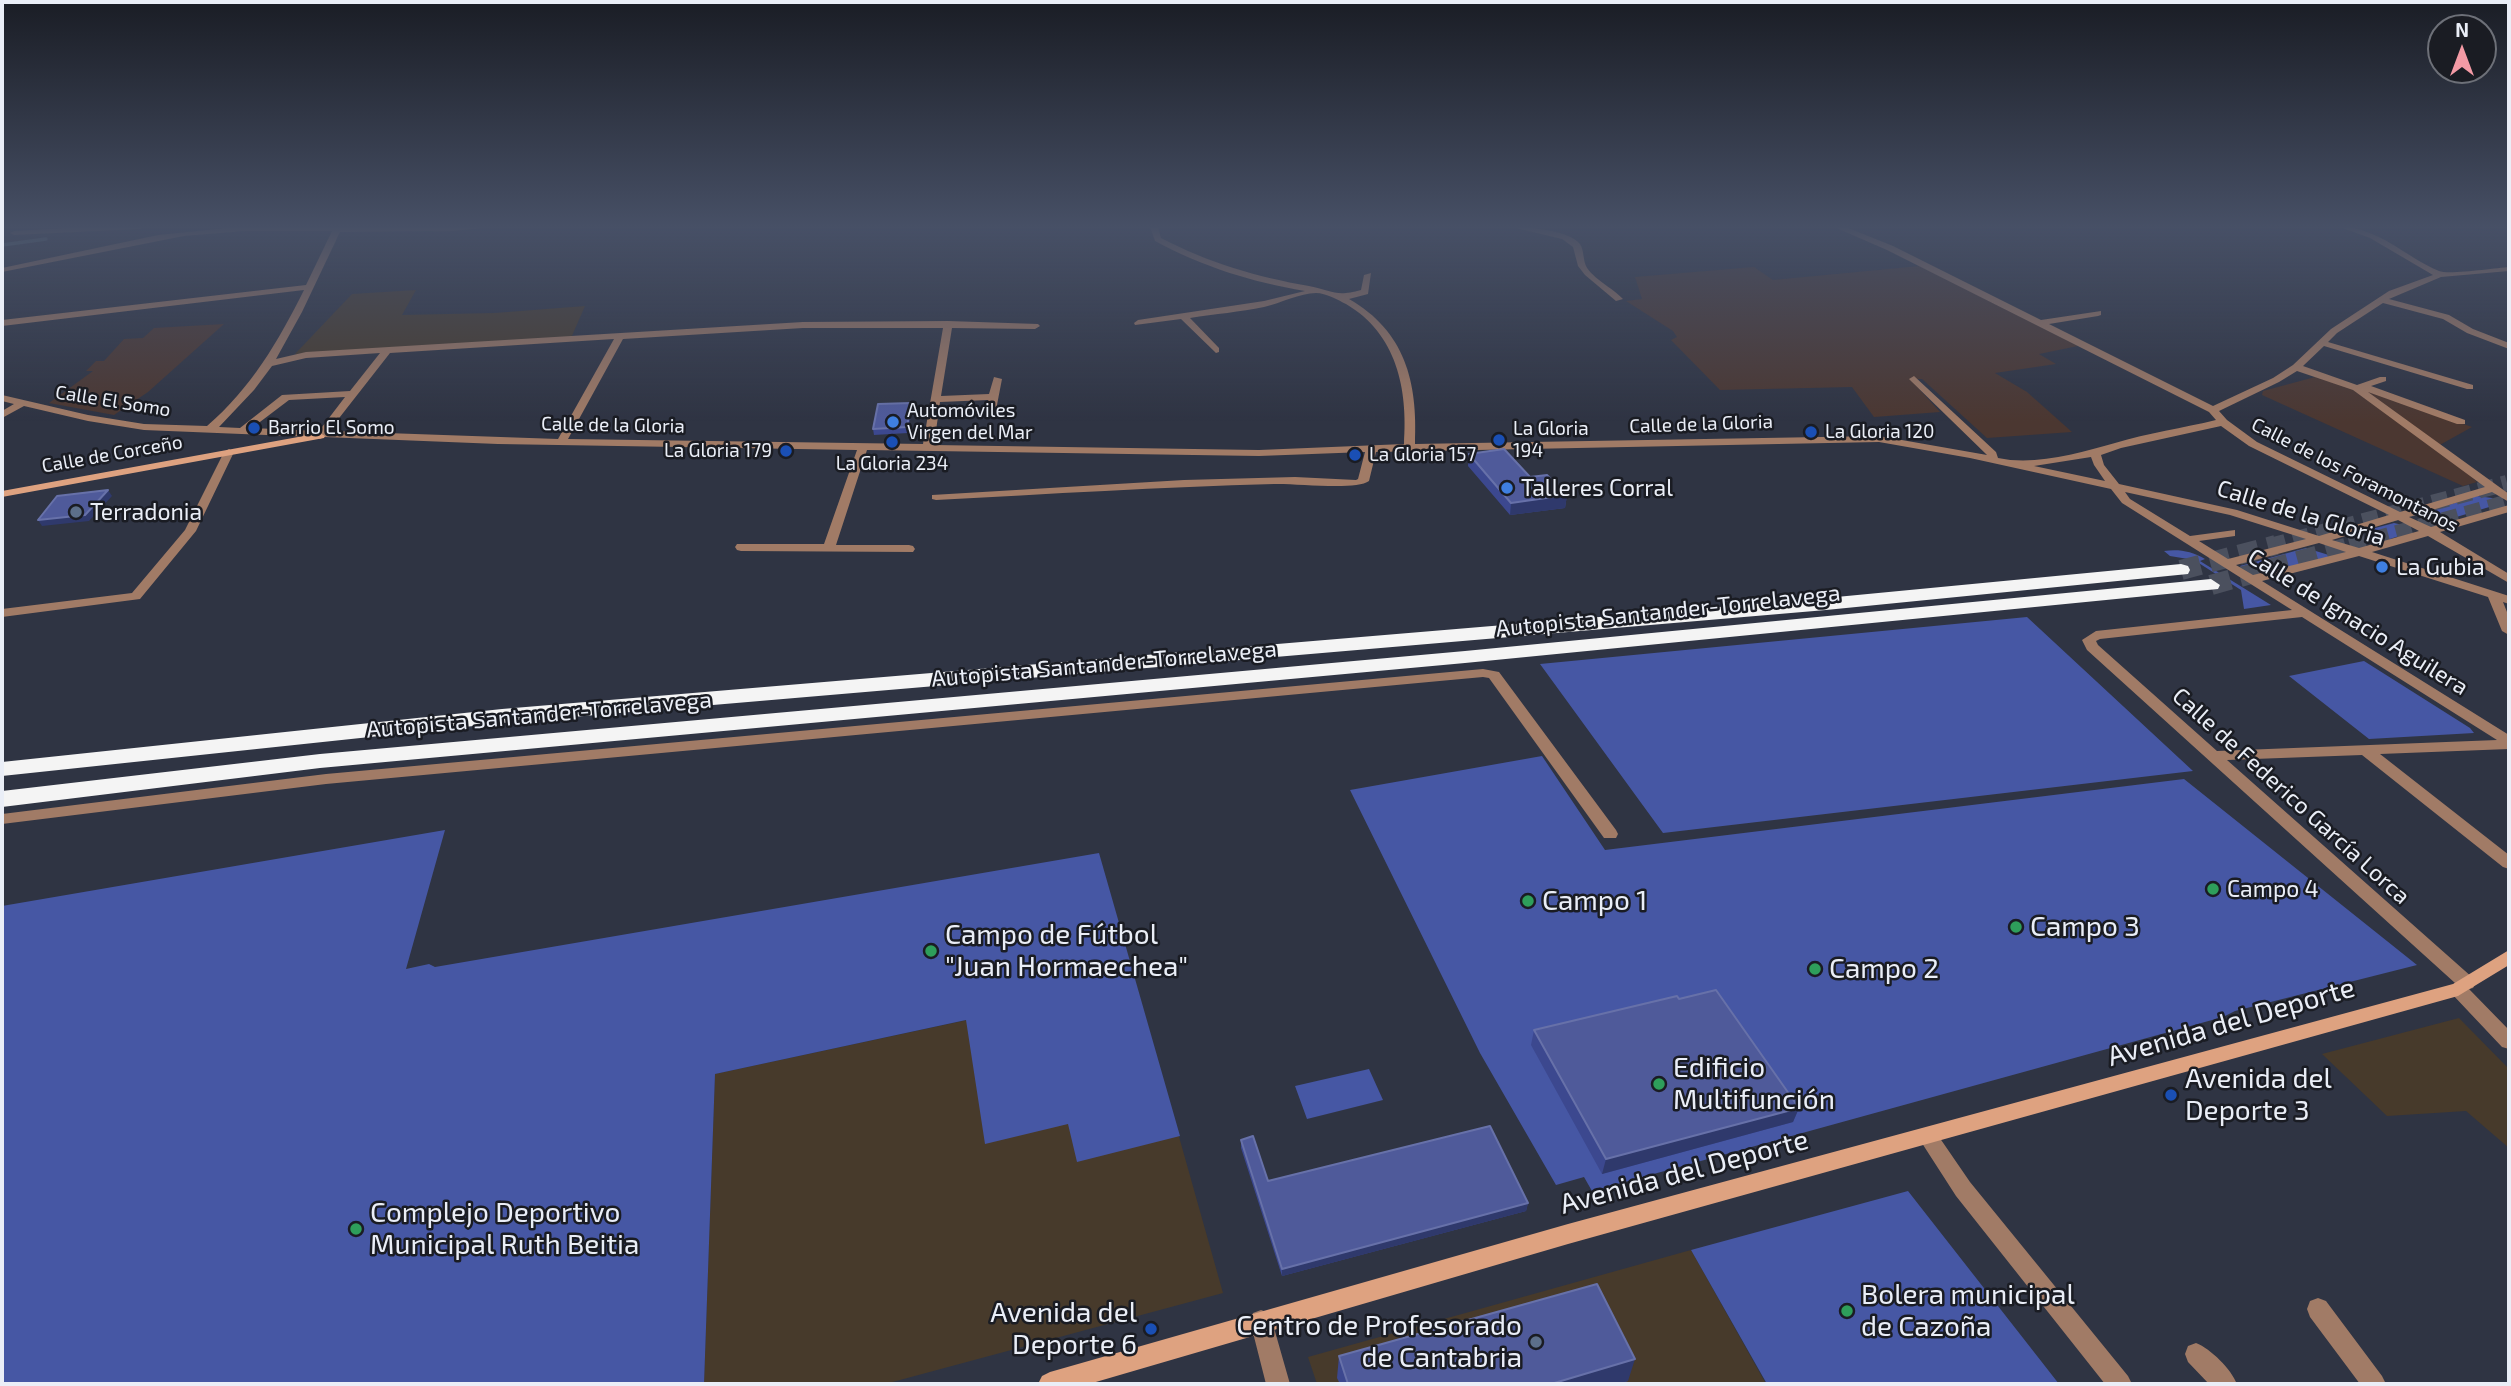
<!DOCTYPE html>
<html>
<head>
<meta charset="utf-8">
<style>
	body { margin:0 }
	#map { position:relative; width:2511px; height:1386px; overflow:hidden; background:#2f3443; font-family:"Exo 2",sans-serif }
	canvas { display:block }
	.frame { position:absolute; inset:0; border:4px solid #eaeef7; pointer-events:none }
	.north { position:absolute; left:2427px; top:14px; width:70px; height:70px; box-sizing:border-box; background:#1a1c23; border:2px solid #6d7078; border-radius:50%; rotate:0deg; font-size:19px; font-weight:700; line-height:28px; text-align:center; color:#eaeef7 }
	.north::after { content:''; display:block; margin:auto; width:24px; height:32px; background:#f49aa5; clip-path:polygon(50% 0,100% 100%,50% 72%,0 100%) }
</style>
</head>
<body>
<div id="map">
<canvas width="2511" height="1386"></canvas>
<div class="frame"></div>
<div class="north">N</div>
</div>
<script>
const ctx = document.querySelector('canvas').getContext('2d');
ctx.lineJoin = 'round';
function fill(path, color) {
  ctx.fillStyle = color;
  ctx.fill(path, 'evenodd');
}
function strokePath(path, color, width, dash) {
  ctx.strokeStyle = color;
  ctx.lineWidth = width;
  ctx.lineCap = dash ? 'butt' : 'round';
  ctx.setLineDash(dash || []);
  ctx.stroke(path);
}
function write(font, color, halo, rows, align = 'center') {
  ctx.font = font + ' "Exo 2",sans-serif';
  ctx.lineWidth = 5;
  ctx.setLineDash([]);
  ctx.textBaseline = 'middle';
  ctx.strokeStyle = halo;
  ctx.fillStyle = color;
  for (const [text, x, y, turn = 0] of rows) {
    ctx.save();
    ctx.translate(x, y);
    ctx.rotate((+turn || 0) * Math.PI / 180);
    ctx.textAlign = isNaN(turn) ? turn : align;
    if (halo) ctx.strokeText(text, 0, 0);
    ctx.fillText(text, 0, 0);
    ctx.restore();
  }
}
const industrial = new Path2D(`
	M1920,266L2078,346L2039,354L2056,364L1995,373L2027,392L2072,432L1987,438L1922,379H1910L1940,412L1874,417L1852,387L1720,390L1671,340L1677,337L1673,331L1626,301L1642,299L1635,277L1754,267L1773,280Z
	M224,324L148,392L114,415L49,403L93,371H86L96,361H104L124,339L143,338L154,328Z
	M2315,377L2349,387L2458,464L2477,482L2463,486L2262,395L2263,391Z
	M2364,391H2369L2472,427L2438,446Z`);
const education = new Path2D(`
	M416,290L402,315L495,313L585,306L571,338L295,354L352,294Z
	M1136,984L1223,1293L885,1384H704L715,1074Z
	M2459,1018L2509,1069V1148L2466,1111L2387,1116L2322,1054Z
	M1691,1250L1766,1384H1317L1308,1357Z`);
const green = new Path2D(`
	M2477,496L2492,498L2499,504L2437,523L2417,515Z
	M2394,523L2407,526L2411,532L2384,541L2364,531Z
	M2306,548L2332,556C2311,562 2256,583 2240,566Z
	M2164,551C2179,549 2191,551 2205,559L2200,561L2271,605L2244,609L2241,590L2194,560L2170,556Z
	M2027,617L2193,771L1663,833L1540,664Z
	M2364,661L2470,728L2474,733L2369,739L2289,676Z
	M1542,756L1605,850L2184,779L2417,965L2235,1011L2223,1017L1592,1191L1584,1177L1556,1185L1480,1053L1350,790Z
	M445,830L406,969L429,964L435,967L1099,853L1180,1136L1077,1162L1068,1124L985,1144L966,1020L715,1074L704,1384H2V906Z
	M1369,1069L1383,1100L1307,1119L1295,1086Z
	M1908,1191L2059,1384H1767L1691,1250Z`);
const stream = new Path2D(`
	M2,245L46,239`);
const motorwayTunnelFar1 = new Path2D(`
	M2270,546L2507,483
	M2350,546L2509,502`);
const motorwayTunnel = new Path2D(`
	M2181,570L2276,545
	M2211,585L2356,545`);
const minor = new Path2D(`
	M85,227H144L140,229L14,235L10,233L14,231Z
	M236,227H492L453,231L340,232L302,312L276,359L306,352L803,322L948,321L1038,324L1040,326L1035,329L952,328L941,396L989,394L994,377L1002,379L996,410H988V400L940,402L934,445L1259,450L1404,444C1408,389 1397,334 1346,304C1338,300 1326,293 1316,293C1300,293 1281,303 1264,307C1240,312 1215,314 1190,318L1219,348V352L1216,353L1181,319L1135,325L1134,323L1138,320L1264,301L1305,291C1252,282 1203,267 1155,241L1150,227H1158L1161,238C1209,263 1257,277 1309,286C1333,291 1336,297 1361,290L1364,275L1371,273L1368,294L1349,299C1405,331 1418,382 1415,444L1879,436L1987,455L1911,381L1909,379L1914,376L1996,452L1998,458C2035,466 2079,453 2115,443C2148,433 2183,428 2216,420L2209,412L1887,250L1834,227H1846L1893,246L2041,320L2101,311V315L2098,316L2049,324L2213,406L2273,378L2293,365L2331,329L2389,291L2433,275L2370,238L2340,227C2379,227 2405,257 2439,271C2449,275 2495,268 2509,267V271L2441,277L2389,299L2449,315L2473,329L2509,343V349L2467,333L2443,319L2383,303L2337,333L2328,342L2473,385V389H2467L2324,346L2303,366L2357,385L2380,377H2386V381L2371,386L2465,420V424H2457L2368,392L2509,494V502L2492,492L2409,517L2431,527L2509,505V512L2440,532L2509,574V583L2428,536L2372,552L2509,596V604L2503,602L2509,617V635L2502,631L2488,597L2359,556L2262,581L2509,735V749L2380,754L2509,855V869L2503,867L2362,755L2227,760L2473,978L2476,983L2473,988L2469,989L2509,1030V1049L2502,1047L2452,994L2449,989L2455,983L2087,650L2082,640L2096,631L2292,610L2122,503L2111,489L1970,458L1879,442L1376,452L1369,481C1356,491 1294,483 1274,484C1161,487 1049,494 936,500L932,499V495L1184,480L1295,477L1356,480L1358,479L1365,452L1259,456L867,450L836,545H909L913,546L915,549L913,552L741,551L737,550L735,547L737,544H824L857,450L498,444L324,437L320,439L315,437L144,430L88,421L24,406L2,418V411L14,404L2,401V395L88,415L144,424L207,426C251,388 278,342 304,290L2,326V320L306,285L332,231H245L184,236L2,272V268L158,235ZM803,328H943L923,444L568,439L623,339ZM614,339L558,439L329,431L390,353ZM380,353L350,391L282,395L240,428L219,427L254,390L272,366L306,358ZM2297,371L2353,390L2485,487L2400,512L2257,442L2227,420L2219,411L2279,382ZM345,397L319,431L252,428L289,400ZM2221,426L2249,446L2389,515L2319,536L2237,510L2119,484L2104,465L2101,455L2121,448ZM2091,457L2094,465L2105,481L2034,466ZM2125,492L2230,515L2306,539L2228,559L2199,541L2235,536V530L2190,536L2130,499ZM2398,520L2419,531L2359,548L2332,540ZM2319,543L2346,552L2253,575L2236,565ZM2302,617L2497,740L2217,751L2098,645L2096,641L2100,639Z
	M1511,227C1529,227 1569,230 1580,244C1584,250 1583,259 1586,266C1593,279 1613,288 1623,299L1616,301L1585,275L1578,266L1573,247L1562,239Z
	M229,449L234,452L196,531L140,599L2,617V609L132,593L185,530L224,452Z
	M1483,669L1499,672L1616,830L1618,834L1616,838H1604L1489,678L1483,677L326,784L2,824V814L326,774Z
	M1928,1128L1935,1131L1970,1182L2128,1376L2132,1384H2105L1956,1196L1918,1137L1921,1131Z
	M2318,1298L2326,1301L2382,1376L2386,1384H2360L2310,1317L2307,1309L2310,1301Z
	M1261,1310L1269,1313L1272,1321L1290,1384H1266L1250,1321L1253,1313Z
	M2196,1343C2211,1349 2231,1369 2237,1384H2209L2188,1362L2185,1354L2188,1346Z`);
const secondary = new Path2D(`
	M320,433L325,436L324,438L2,497V491Z
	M2509,950V965L2458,996L1568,1244L1089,1384H1038L1042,1376L1050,1372L1568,1224L2453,984Z`);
const motorway = new Path2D(`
	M2181,564L2188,566L2190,570L2188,574L1826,610L502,723L2,776V762L502,709L1826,598Z
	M2211,579L2220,585L2218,589L1465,663L320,768L2,807V791L320,754L1465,651Z`);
const wall = new Path2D(`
	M911,403L912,408L908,433L874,435L873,429Z
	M1469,454L1530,477L1567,495L1565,508L1510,515L1468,466Z
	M1679,999L1799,1108L1793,1122L1602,1174L1531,1045L1534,1030Z
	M1241,1140L1268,1181L1528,1203L1526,1211L1282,1276L1241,1148Z
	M1339,1356L1628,1381L1617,1384H1340L1337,1378Z`);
const shadedWall = new Path2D(`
	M911,403L912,408L908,433L907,427Z
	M108,490L112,496L89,521L42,526L38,520Z
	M1567,495L1565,508L1510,515L1511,503Z
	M1799,1108L1793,1122L1602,1174L1606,1159Z
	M1528,1203L1526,1211L1282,1276V1269Z
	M1635,1359L1628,1381L1617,1384H1551Z`);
const building = new Path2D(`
	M911,403L907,427L873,429L878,404Z
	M1504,449L1530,477L1547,475L1567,495L1511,503L1469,454Z
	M108,490L85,515L38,520L57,496Z
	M1716,990L1799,1108L1606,1159L1534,1030L1677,996L1679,999Z
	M1490,1126L1528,1203L1282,1269L1241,1140L1253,1136L1268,1181Z
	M1597,1284L1635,1359L1551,1384H1348L1339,1356Z`);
const markers = [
	[893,422,7,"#3f7fe0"],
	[254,428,7,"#1a4fb4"],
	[1811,432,7,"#1a4fb4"],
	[1499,440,7,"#1a4fb4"],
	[892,442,7,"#1a4fb4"],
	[786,451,7,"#1a4fb4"],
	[1355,455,7,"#1a4fb4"],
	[1507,488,7,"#3f7fe0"],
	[76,512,7,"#5c6f8a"],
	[2382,567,7,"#3f7fe0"],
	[2213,889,7,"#2e9e5b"],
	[1528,901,7,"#2e9e5b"],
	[2016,927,7,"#2e9e5b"],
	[931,951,7,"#2e9e5b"],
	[1815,969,7,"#2e9e5b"],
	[1659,1084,7,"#2e9e5b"],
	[2171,1095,7,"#1a4fb4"],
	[356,1229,7,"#2e9e5b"],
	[1847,1311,7,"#2e9e5b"],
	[1151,1329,7,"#1a4fb4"],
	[1536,1342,7,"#5c6f8a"]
];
const farStreetnames = [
	["Calle El Somo",113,401,9],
	["Calle de la Gloria",1701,424,-2],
	["Calle de la Gloria",613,425,1],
	["Calle de Corceño",112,454,-10],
	["Calle de los Foramontanos",2355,475,27]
];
const farPoinames = [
	["Automóviles",907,411],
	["Virgen del Mar",907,433],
	["Barrio El Somo",268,428],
	["La Gloria",1513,429],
	["194",1513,451],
	["La Gloria 120",1825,432],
	["La Gloria 179",772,451,"right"],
	["La Gloria 157",1369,455],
	["La Gloria 234",892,464,"center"]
];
const poiNames = [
	["Talleres Corral",1521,488],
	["Terradonia",90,512],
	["La Gubia",2396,567],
	["Campo 4",2227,889]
];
const streetNames = [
	["Calle de la Gloria",2301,513,17],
	["Autopista Santander-Torrelavega",1668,611,-6],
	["Calle de Ignacio Aguilera",2358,622,32],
	["Autopista Santander-Torrelavega",1104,664,-5],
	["Autopista Santander-Torrelavega",539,715,-5],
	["Calle de Federico García Lorca",2291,796,42]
];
const nearPoinames = [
	["Campo 1",1542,901],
	["Campo 3",2030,927],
	["Campo de Fútbol",945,935],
	["\"Juan Hormaechea\"",945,967],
	["Campo 2",1829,969],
	["Edificio",1673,1068],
	["Multifunción",1673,1100],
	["Avenida del",2185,1079],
	["Deporte 3",2185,1111],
	["Complejo Deportivo",370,1213],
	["Municipal Ruth Beitia",370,1245],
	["Bolera municipal",1861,1295],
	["de Cazoña",1861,1327],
	["Avenida del",1137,1313,"right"],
	["Deporte 6",1137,1345,"right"],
	["Centro de Profesorado",1522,1326,"right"],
	["de Cantabria",1522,1358,"right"]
];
const nearStreetnames = [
	["Avenida del Deporte",2231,1022,-16],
	["Avenida del Deporte",1684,1172,-15]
];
fill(industrial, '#4b3731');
fill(education, '#473a2b');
fill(green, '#4657a4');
strokePath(stream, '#62828a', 3.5);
strokePath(motorwayTunnelFar1, '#4b505e', 16, [16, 8]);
strokePath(motorwayTunnel, '#4b505e', 20, [20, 10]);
fill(minor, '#a17b66');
fill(secondary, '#dea280');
fill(motorway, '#f4f4f4');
fill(wall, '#3c488f');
fill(shadedWall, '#2f396c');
fill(building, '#4f5a9a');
strokePath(building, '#6771a9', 2);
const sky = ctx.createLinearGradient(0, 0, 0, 421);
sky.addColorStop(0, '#1a1d25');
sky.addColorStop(0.54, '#475066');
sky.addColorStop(1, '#47506600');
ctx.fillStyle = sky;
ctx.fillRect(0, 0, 2511, 421);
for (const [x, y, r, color] of markers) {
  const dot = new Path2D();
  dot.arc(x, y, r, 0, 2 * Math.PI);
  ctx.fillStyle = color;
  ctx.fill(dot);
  strokePath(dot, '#1a1c23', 2.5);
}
write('19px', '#eaeef7', '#1a1c23', farStreetnames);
write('19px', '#eaeef7', '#1a1c23', farPoinames, 'left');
write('23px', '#eaeef7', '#1a1c23', poiNames, 'left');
write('23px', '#eaeef7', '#1a1c23', streetNames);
write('28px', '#eaeef7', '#1a1c23', nearPoinames, 'left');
write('28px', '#eaeef7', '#1a1c23', nearStreetnames);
</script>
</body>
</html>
